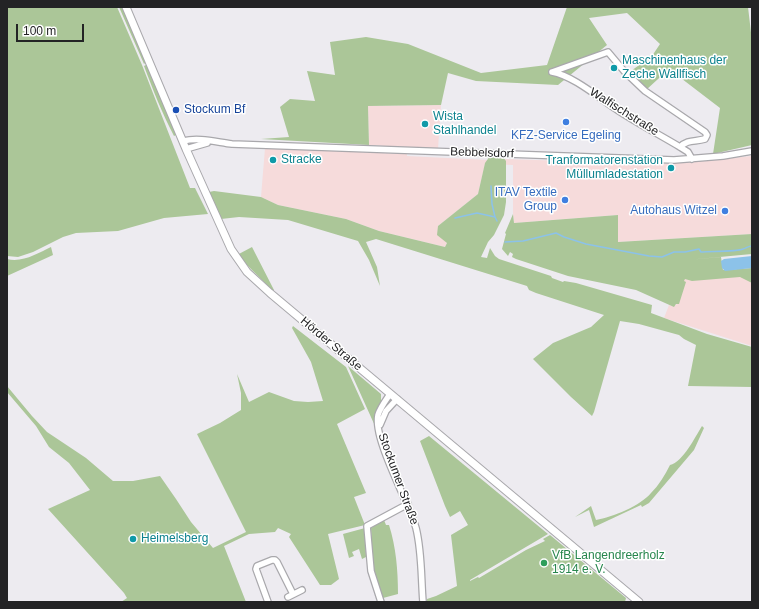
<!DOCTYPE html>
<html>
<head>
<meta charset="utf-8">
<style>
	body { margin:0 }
	#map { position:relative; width:759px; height:609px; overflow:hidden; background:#edebf0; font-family:Arial,sans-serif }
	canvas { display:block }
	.frame { position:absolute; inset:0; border:8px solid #232325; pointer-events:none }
	.scale { position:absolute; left:16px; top:24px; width:68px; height:18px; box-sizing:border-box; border:2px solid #232325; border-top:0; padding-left:5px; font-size:12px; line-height:14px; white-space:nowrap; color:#232325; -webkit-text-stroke:3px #fff; paint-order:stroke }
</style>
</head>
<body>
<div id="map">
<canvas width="759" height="609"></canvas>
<div class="frame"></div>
<div class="scale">100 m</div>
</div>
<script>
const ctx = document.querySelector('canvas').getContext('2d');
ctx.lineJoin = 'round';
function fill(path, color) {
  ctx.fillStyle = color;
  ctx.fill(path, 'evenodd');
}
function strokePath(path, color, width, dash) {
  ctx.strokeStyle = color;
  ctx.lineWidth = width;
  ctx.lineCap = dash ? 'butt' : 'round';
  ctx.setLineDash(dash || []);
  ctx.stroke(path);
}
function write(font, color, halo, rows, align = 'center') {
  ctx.font = font + ' Arial,sans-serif';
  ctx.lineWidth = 3;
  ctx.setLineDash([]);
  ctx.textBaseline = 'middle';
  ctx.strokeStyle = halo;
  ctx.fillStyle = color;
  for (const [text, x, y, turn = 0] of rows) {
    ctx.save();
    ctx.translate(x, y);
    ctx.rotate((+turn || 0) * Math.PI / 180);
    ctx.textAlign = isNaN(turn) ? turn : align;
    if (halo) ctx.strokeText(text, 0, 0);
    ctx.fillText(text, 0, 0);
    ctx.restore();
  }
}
const industrial = new Path2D(`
	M441,105L438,149L369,145L368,106Z
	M265,148L407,154V156L488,160L490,156L503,159L668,164L752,156V234L618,242V215L514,223L513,214V165L485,164L478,194L438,226L447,243L445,247L379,231L346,219L278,205L261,197Z
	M721,257L720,272L752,276V346L664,318L669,305L672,306L676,305L678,300L685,260Z`);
const green = new Path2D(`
	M7,7H117L142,65L190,188H195L208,214L164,218L118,231L76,233L63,237L33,252L18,257L7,256Z
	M119,7H124L147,61L144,64Z
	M567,7H748L752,41V145L713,154L720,108L669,69L646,90L628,73L652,56L660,44L627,13L589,18L607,45L558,85L476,81L448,73L441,105L368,106L369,145L261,139L289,137L280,107L290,99L315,101L307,71L335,75L330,42L366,37L408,44L481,73L547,65Z
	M146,65H148L176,135L174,136C162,113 153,90 144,66Z
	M490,156L503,159V157L506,161V202L504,215L494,235L488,242L481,257L487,258L490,248L495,256L499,259L551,276L552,278L563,282L564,281L576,283L652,305L651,313L707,334L752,347V387L688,386L696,345L684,339L679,335L639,324L620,321L594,412L592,416L571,397L533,359L553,343L591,327L604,315L536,293L529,290L527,286L376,239L366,242L377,267L380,286L369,260L358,241L288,220L239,217L221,219L209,192L214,191L261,197L278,205L346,219L379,231L445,247L447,243L437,235L438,226L478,194L485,163Z
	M513,214L514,223L618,215V242L752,234V254L687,260L721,257L723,270L752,268V283L740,277L692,281L685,279L684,281L686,282L679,304H676L674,307L636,290L568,276L516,259L512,257L513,254L510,252L508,256L502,249L506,234L505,233Z
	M51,247L53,255L7,276V259C23,263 38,253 51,247Z
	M252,247L274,290L273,291L246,264L245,265L237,255Z
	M293,326L346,367L365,409L337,424L366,493L354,497L365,525L328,534L339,579L331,585H320L289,537L291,534L278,528L275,532L249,534L224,546L246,602H121L127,598L124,593L48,509L90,490L69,463L49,447L36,426L7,392V386L32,416L47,432L86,458L113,481H133L160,476L176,499L191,522L213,548L246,532L197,434L220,423L241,410V393L237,374L249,402L269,392L294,401L308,402L323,401L311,362L292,328Z
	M348,366L381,394V401H383L375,416V426Z
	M702,426L704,428L694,450L649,503L642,507L641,505L594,527L589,510L575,517L591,506L596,520C613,517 640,506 651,493C659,485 665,475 670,465C683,462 695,437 702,426Z
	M429,436L548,534L470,580V581L478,577L479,578L526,550L545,541L543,539L550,535L626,598L625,602H427V599L436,596L457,586L451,535L468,525L460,511L450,517L445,506L420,441Z
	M384,520L386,525H389C396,547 398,570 398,594L383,598L373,567L371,528Z
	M365,528L366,557L362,559L359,549L352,552L354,556L349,558L343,534Z`);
const water = new Path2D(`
	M752,256V268L725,271L722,268L721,261L724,259Z`);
const stream = new Path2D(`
	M491,186L492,204L495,217
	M455,218L477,213L495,217L497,221
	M505,242L523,241L556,233L564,237L586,244L649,256L662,257L674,252H685L699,249L701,252C710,251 736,252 743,249C747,248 748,246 752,246`);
const minor = new Path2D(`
	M552,72L608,52L624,71L645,91L705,132L707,135L705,139C695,142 688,139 680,147
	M552,72C574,76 600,99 619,111C639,124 660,135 680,147L688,152L692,159
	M183,141C199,137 216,142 232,144L674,160L723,156L752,151
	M186,149L207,143
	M390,394C386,400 380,408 378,415C373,440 408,500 416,528C422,552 421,578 423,602
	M380,425L386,411L397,399
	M288,597L302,590
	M268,602L256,569L257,566L272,560H275L277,562L293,594
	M381,602L371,571L367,526L408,504`);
const major = new Path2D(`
	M126,7L186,149L231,249L247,272L270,293L639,602`);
const markers = [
	[614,68,4,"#0f9aa8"],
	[176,110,4,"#1a4fb4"],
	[566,122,4,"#3f7fe0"],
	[425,124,4,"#0f9aa8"],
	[273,160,4,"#0f9aa8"],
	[671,168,4,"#0f9aa8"],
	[565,200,4,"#3f7fe0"],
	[725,211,4,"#3f7fe0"],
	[133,539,4,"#0f9aa8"],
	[544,563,4,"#2e9e5b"]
];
const cultureNames = [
	["Maschinenhaus der",622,61],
	["Zeche Wallfisch",622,75],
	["Wista",433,117],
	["Stahlhandel",433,131],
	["Stracke",281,160],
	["Tranformatorenstation",663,161,"right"],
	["Müllumladestation",663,175,"right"],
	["Heimelsberg",141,539]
];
const transitNames = [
	["Stockum Bf",184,110]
];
const streetNames = [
	["Walfischstraße",624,112,32],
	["Bebbelsdorf",482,153,2],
	["Hörder Straße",331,344,40],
	["Stockumer Straße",398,479,70]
];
const shopNames = [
	["KFZ-Service Egeling",566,136,"center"],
	["ITAV Textile",557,193],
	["Group",557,207],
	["Autohaus Witzel",717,211]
];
const leisureNames = [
	["VfB Langendreerholz",552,556],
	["1914 e. V.",552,570]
];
fill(industrial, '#f6dbdb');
fill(green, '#abc698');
fill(water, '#8cc2e9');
strokePath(stream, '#8cc2e9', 1.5);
strokePath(minor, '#a9a8ac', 8);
strokePath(major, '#a9a8ac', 9);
strokePath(minor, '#fff', 5.5);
strokePath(major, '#fff', 7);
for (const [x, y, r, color] of markers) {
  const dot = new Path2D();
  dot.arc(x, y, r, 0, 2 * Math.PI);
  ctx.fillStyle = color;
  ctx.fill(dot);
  strokePath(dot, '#fff', 1.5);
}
write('12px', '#0d838f', '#fff', cultureNames, 'left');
write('12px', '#164399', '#fff', transitNames, 'left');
write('12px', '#232325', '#fff', streetNames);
write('12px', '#366cbe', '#fff', shopNames, 'right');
write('12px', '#27864d', '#fff', leisureNames, 'left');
</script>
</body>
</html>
